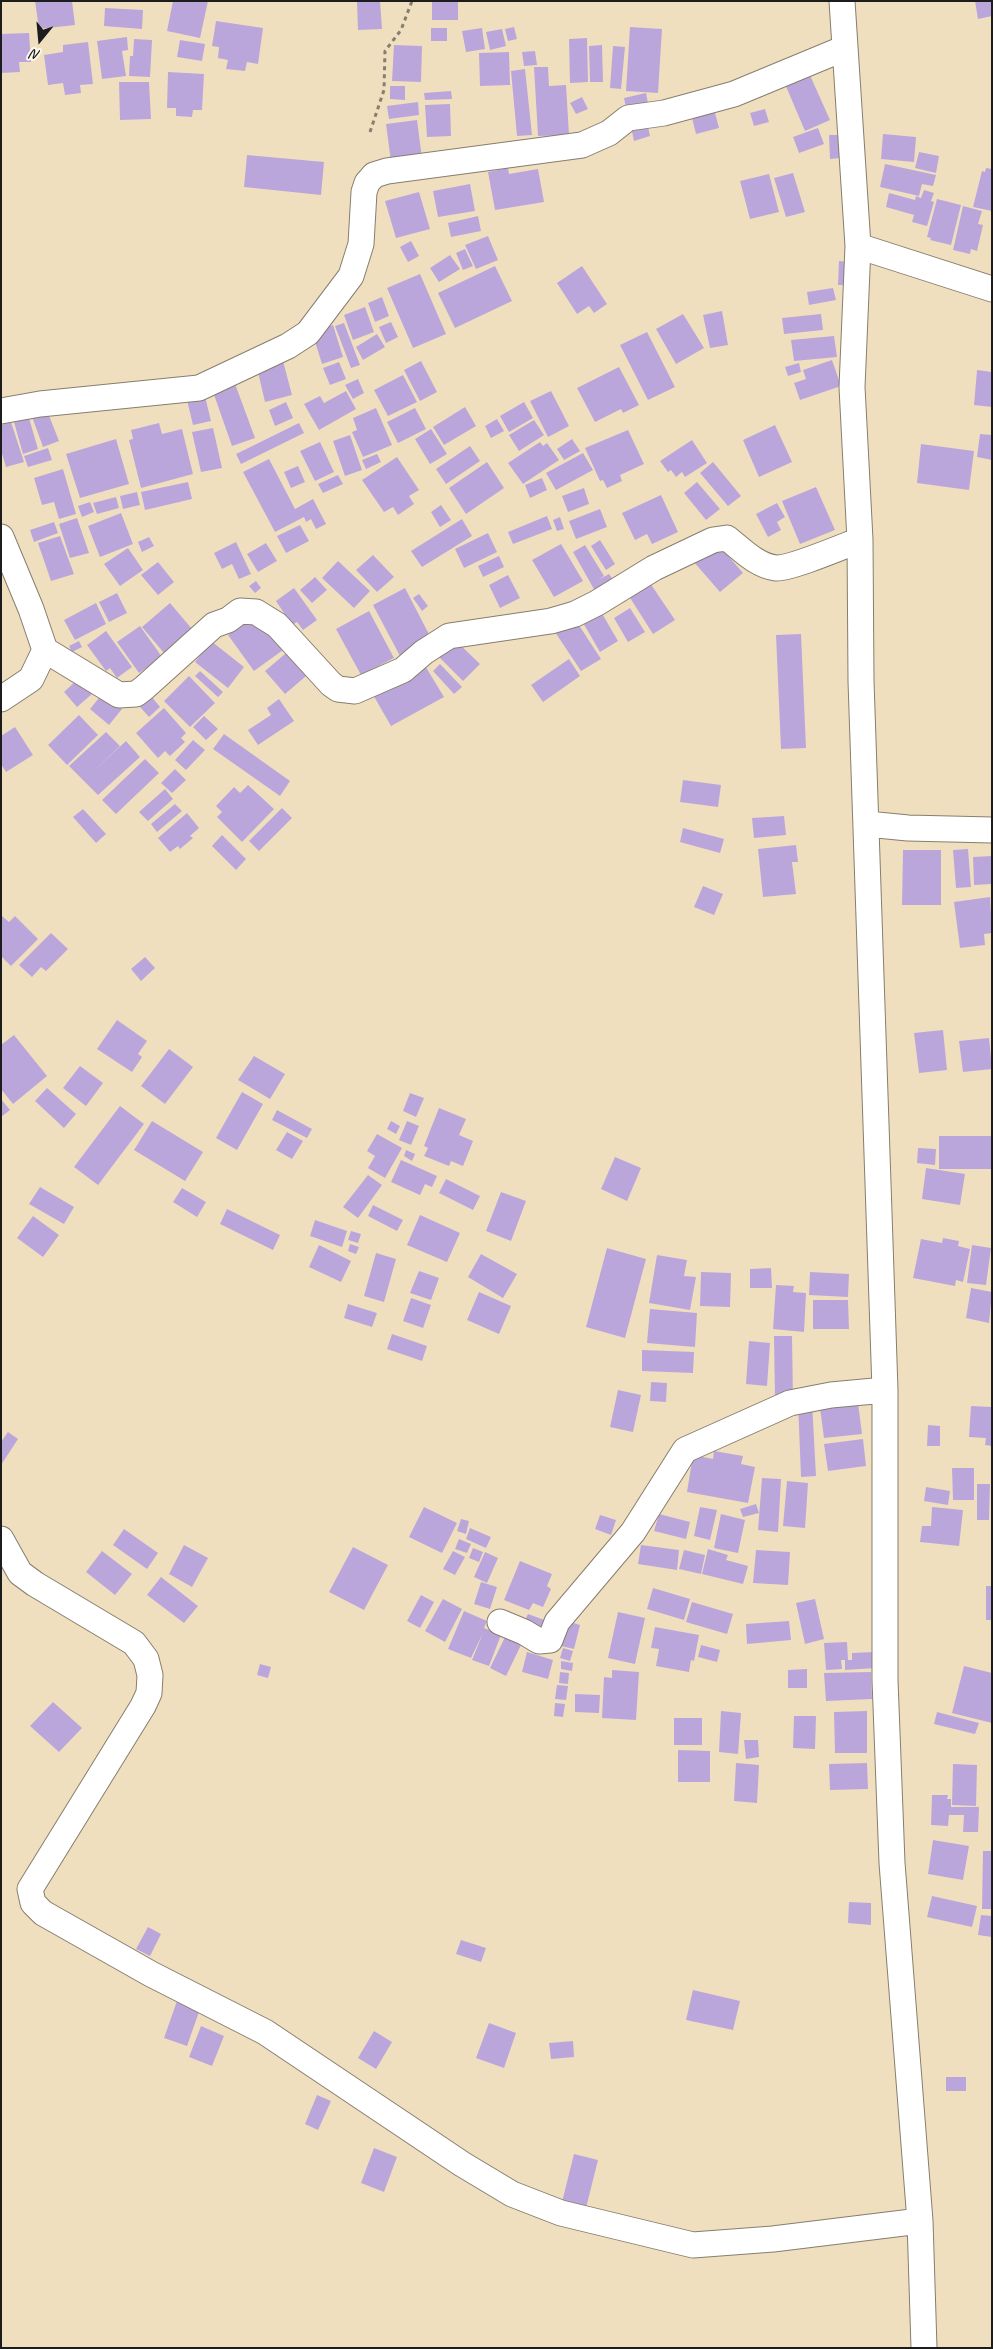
<!DOCTYPE html>
<html>
<head>
<meta charset="utf-8">
<style>
	body { margin:0 }
	#map { position:relative; width:993px; height:2349px; overflow:hidden; background:#f0dfbf; font-family:Caveat,sans-serif }
	canvas { display:block }
	.frame { position:absolute; inset:0; border:2px solid #1c1c1c; pointer-events:none }
	.north { position:absolute; left:15px; top:15px; width:50px; height:50px; -webkit-text-stroke:4px #fbf7ec; paint-order:stroke; rotate:197deg; font-size:14px; font-weight:700; line-height:20px; text-align:center; color:#1c1c1c }
	.north::after { content:''; display:block; margin:auto; width:18px; height:22px; background:#1c1c1c; clip-path:polygon(50% 0,100% 100%,50% 72%,0 100%) }
</style>
</head>
<body>
<div id="map">
<canvas width="993" height="2349"></canvas>
<div class="frame"></div>
<div class="north">N</div>
</div>
<script>
const ctx = document.querySelector('canvas').getContext('2d');
ctx.lineJoin = 'round';
function fill(path, color) {
  ctx.fillStyle = color;
  ctx.fill(path, 'evenodd');
}
function strokePath(path, color, width, dash) {
  ctx.strokeStyle = color;
  ctx.lineWidth = width;
  ctx.lineCap = dash ? 'butt' : 'round';
  ctx.setLineDash(dash || []);
  ctx.stroke(path);
}
const building = new Path2D(`
	M35,1H72L75,25L39,29Z
	M173,1H208L200,38L167,31Z
	M357,1H380L382,29L358,30Z
	M432,1H458V20H432Z
	M975,1H992V16L978,19Z
	M105,8L143,10L142,29L104,26Z
	M216,21L263,28L258,64L247,62L245,71L226,69L228,60L218,58L219,47L212,46Z
	M514,27L517,39L508,41L505,29Z
	M630,27L662,29L658,93L626,91Z
	M431,28H447V41H431Z
	M482,28L485,49L466,52L462,31Z
	M502,29L506,46L490,50L486,32Z
	M29,33L31,62H19L20,72L1,73V34Z
	M127,37L128,50L122,51L126,76L102,79L97,41Z
	M587,38L588,82L570,83L569,39Z
	M134,39L152,40L150,77L129,76L130,56H133Z
	M180,40L205,44L202,61L177,57Z
	M88,42L93,84L80,85L81,93L65,95L63,83L48,85L44,55L63,52V45Z
	M394,45L422,46L421,82L392,81Z
	M602,45L603,82H590L589,46Z
	M613,46L625,47L621,89L610,88Z
	M535,51L537,65L524,66L522,52Z
	M509,52L510,85L480,86L479,53Z
	M534,67H548L549,86L566,85L569,135L538,136Z
	M525,69L532,135L517,136L511,71Z
	M168,72L204,74L202,110H193L192,117L176,116V108H167Z
	M809,73L830,120L805,131L785,84Z
	M119,82H149L151,119L120,120Z
	M390,86H405V100L390,99Z
	M451,91L452,99L425,100L424,93Z
	M646,93L648,103L626,108L624,98Z
	M582,97L588,109L576,114L570,103Z
	M418,102L419,115L389,119L387,106Z
	M450,104L451,136L427,137L425,105Z
	M714,109L719,128L696,134L691,114Z
	M765,109L769,122L754,126L750,113Z
	M417,120L422,158L391,162L386,124Z
	M648,127L650,136L634,141L632,131Z
	M818,128L824,144L799,153L793,137Z
	M883,134L916,137L914,162L881,159Z
	M829,135H839L840,158L830,159Z
	M919,152L939,156L936,173L915,168Z
	M247,155L324,162L321,195L244,187Z
	M885,164L936,175L933,186L922,184L919,196L880,187Z
	M508,168L509,174L538,169L544,202L495,210L488,172Z
	M986,168L992,169V211L973,207L982,171L985,172Z
	M793,173L805,212L786,217L774,178Z
	M769,174L779,212L750,219L740,181Z
	M470,184L475,211L438,217L433,191Z
	M924,190L934,193L931,201L934,202L927,226L912,222L914,215L886,207L889,193L915,200L916,196L921,198Z
	M419,192L430,229L396,238L385,201Z
	M937,199L961,205L951,245L930,240L931,238L927,237Z
	M963,206L982,211L978,224L983,225L977,251L971,249L970,254L953,250Z
	M478,216L481,231L451,237L448,223Z
	M488,236L498,260L476,269L465,245Z
	M411,241L419,256L408,262L400,247Z
	M465,249L473,266L463,270L456,253Z
	M450,255L460,269L439,282L430,268Z
	M839,261L850,262L848,285H838Z
	M495,266L512,301L455,328L438,293Z
	M582,266L607,304L594,313L589,306L577,314L557,283Z
	M420,274L446,334L413,348L387,288Z
	M833,288L836,300L809,305L807,292Z
	M382,297L389,316L375,322L368,303Z
	M365,307L374,332L353,340L344,315Z
	M722,311L728,345L710,348L703,315Z
	M683,314L704,348L676,364L656,329Z
	M821,314L823,330L784,334L782,318Z
	M391,322L398,337L386,343L379,327Z
	M344,323L360,365L351,368L335,326Z
	M333,325L343,357L322,364L312,332Z
	M647,332L675,387L648,400L620,345Z
	M377,334L385,347L363,360L356,347Z
	M834,336L837,357L794,361L791,340Z
	M832,360L841,386L800,400L794,383L806,379L803,370Z
	M283,361L292,395L265,402L257,368Z
	M421,361L437,392L420,401L404,370Z
	M339,362L346,379L330,385L323,368Z
	M799,363L801,372L788,376L785,367Z
	M619,367L639,405L623,413L621,409L595,422L577,388Z
	M977,370L992,372V407L974,405Z
	M403,375L417,402L388,416L374,390Z
	M358,379L364,393L353,399L345,385Z
	M234,381L255,438L232,446L212,389Z
	M346,391L356,409L319,430L304,404L320,396L324,403Z
	M551,391L569,426L548,437L530,401Z
	M204,392L211,421L193,425L186,396Z
	M286,402L293,418L275,426L269,410Z
	M524,402L533,418L509,432L500,416Z
	M465,407L476,426L444,445L433,427Z
	M46,408L59,441L43,447L31,414Z
	M376,408L392,445L363,457L352,432L357,430L353,418Z
	M415,408L426,429L398,443L387,422Z
	M29,418L38,449L23,454L14,422Z
	M497,419L504,431L491,438L485,426Z
	M534,420L544,435L519,451L509,435Z
	M11,422L24,462L6,467L1,450V425Z
	M159,423L162,434L182,429L193,474L141,488L129,440L133,439L131,430Z
	M299,423L304,433L241,464L236,454Z
	M775,425L792,462L759,477L743,440Z
	M213,428L222,468L201,472L192,432Z
	M431,429L447,454L430,464L415,439Z
	M628,430L644,464L620,475L622,481L607,488L603,480L600,481L585,448Z
	M980,434L992,435V460L977,457Z
	M350,435L362,470L345,476L333,441Z
	M116,439L129,484L80,498L66,454Z
	M572,439L580,451L564,460L557,449Z
	M692,440L707,463L685,477L682,472L676,477L671,470L668,472L660,461Z
	M320,442L334,472L315,481L300,451Z
	M540,442L543,446L547,443L559,460L523,484L508,463Z
	M921,444L974,451L969,490L917,483Z
	M470,446L480,461L446,484L436,469Z
	M48,448L52,460L28,467L24,456Z
	M583,453L593,470L556,490L546,473Z
	M377,454L381,462L366,469L362,460Z
	M397,457L419,490L409,496L414,504L398,515L393,507L384,512L362,480Z
	M269,459L295,509L313,499L326,524L316,529L311,519L306,522L304,517L275,532L243,472Z
	M487,462L504,488L466,514L449,488Z
	M713,462L741,496L728,506L700,473Z
	M298,466L305,482L291,488L284,472Z
	M63,469L76,514L59,519L54,502L42,505L34,478Z
	M338,475L343,484L323,493L318,484Z
	M542,478L547,490L530,498L525,485Z
	M188,482L192,499L145,510L141,492Z
	M697,482L720,509L706,520L684,493Z
	M816,487L835,530L800,544L782,501Z
	M584,488L589,504L568,512L562,496Z
	M137,492L140,505L123,509L120,496Z
	M661,495L678,532L652,544L647,534L635,540L622,513Z
	M116,497L119,508L97,514L93,503Z
	M90,502L94,512L82,517L78,506Z
	M777,503L785,517L777,522L781,530L768,537L756,514Z
	M441,505L451,520L440,527L431,512Z
	M600,509L607,527L576,539L569,521Z
	M121,513L133,544L100,557L88,526Z
	M547,516L552,529L513,544L508,532Z
	M560,517L564,529L557,531L553,520Z
	M77,518L89,553L70,558L59,524Z
	M462,519L472,536L422,567L411,551Z
	M54,522L58,533L34,542L30,530Z
	M300,525L309,541L286,553L277,536Z
	M488,533L497,552L464,568L455,549Z
	M60,536L74,574L51,581L38,543Z
	M149,537L154,546L142,552L138,542Z
	M600,540L615,564L606,570L591,546Z
	M236,542L251,574L239,579L232,564L222,569L214,553Z
	M716,542L743,573L720,592L693,561Z
	M266,543L277,561L258,572L247,554Z
	M561,544L583,581L554,597L532,560Z
	M585,545L604,576L598,580L609,574L614,581L595,591L573,552Z
	M128,548L143,570L120,586L104,564Z
	M373,555L394,577L377,592L356,570Z
	M499,556L504,567L483,577L478,566Z
	M338,561L370,591L354,608L322,578Z
	M158,562L174,582L158,595L141,575Z
	M508,575L520,598L500,608L489,585Z
	M315,577L327,590L312,603L300,590Z
	M648,580L675,620L653,634L627,593Z
	M256,581L261,588L255,593L249,586Z
	M294,588L317,620L303,630L297,622L292,625L276,601Z
	M405,588L432,640L400,656L373,605Z
	M117,593L127,613L109,622L99,602Z
	M419,594L428,606L422,611L413,598Z
	M96,603L106,624L75,640L64,620Z
	M170,603L192,629L164,653L142,627Z
	M630,608L645,632L628,642L614,618Z
	M600,610L618,641L600,652L582,621Z
	M369,611L394,658L361,675L336,629Z
	M256,615L283,650L254,671L228,635Z
	M573,616L601,659L581,671L553,629Z
	M140,626L162,657L139,673L117,642Z
	M106,631L132,667L117,678L110,668L106,671L87,645Z
	M801,634L806,748L781,749L776,635Z
	M452,637L480,664L463,681L436,654Z
	M79,641L82,647L72,652L69,646Z
	M211,641L244,667L228,688L195,662Z
	M292,648L312,671L285,694L265,671Z
	M569,659L580,676L543,702L531,685Z
	M424,664L444,697L391,726L372,693Z
	M440,664L462,687L454,694L433,671Z
	M200,671L223,692L218,697L195,676Z
	M189,676L215,703L190,727L164,701Z
	M78,679L92,694L77,707L64,692Z
	M103,693L122,709L109,725L90,709Z
	M151,696L160,707L149,717L140,707Z
	M279,699L294,721L258,745L248,730L271,715L267,708Z
	M164,708L186,733L181,738L185,742L170,756L165,751L158,758L136,733Z
	M79,715L98,735L67,765L48,745Z
	M204,716L218,729L206,740L193,727Z
	M15,727L33,755L6,772L1,764V736Z
	M106,732L120,746L90,774L126,741L140,757L98,795L69,766Z
	M224,734L290,781L280,796L213,749Z
	M193,740L205,750L186,770L175,760Z
	M145,759L159,773L116,814L102,800Z
	M175,769L186,780L172,793L161,783Z
	M683,780L721,785L718,807L680,802Z
	M248,785L274,809L242,842L217,817L222,812L216,806L234,787L240,793Z
	M165,789L173,799L148,821L139,812Z
	M175,804L182,811L157,832L151,824Z
	M282,808L292,818L259,851L249,841Z
	M83,809L106,834L96,843L73,817Z
	M187,813L199,828L190,836L193,838L180,849L178,846L170,852L158,838Z
	M784,816L786,835L754,838L752,818Z
	M683,828L724,839L720,853L680,842Z
	M222,835L246,859L236,870L212,846Z
	M796,845L798,862H792L796,894L763,897L758,849Z
	M968,849L971,887L956,888L953,850Z
	M903,850H941V905H902Z
	M992,856V884L974,885L973,857Z
	M703,886L723,894L714,915L694,907Z
	M990,897L992,933L984,934L985,945L960,948L954,902Z
	M2,916L9,922L15,916L38,939L11,966L1,956Z
	M51,933L68,949L46,971L41,967L32,977L19,965Z
	M145,957L155,968L141,981L131,969Z
	M117,1020L147,1041L138,1054L142,1057L132,1072L97,1049Z
	M943,1030L947,1070L919,1073L914,1033Z
	M14,1035L47,1076L13,1104L1,1089V1045Z
	M989,1038L992,1069L963,1072L959,1041Z
	M169,1049L193,1067L165,1104L141,1086Z
	M254,1056L285,1074L270,1099L238,1080Z
	M80,1066L103,1083L86,1106L63,1088Z
	M47,1088L76,1114L64,1128L35,1101Z
	M242,1092L263,1104L237,1150L216,1138Z
	M410,1093L424,1098L416,1117L403,1111Z
	M1,1099L10,1110L1,1117Z
	M120,1106L144,1124L98,1185L74,1167Z
	M439,1108L466,1119L459,1135L473,1141L463,1166L451,1161L449,1166L424,1156L428,1148L424,1146Z
	M277,1110L312,1129L307,1138L272,1120Z
	M152,1121L203,1152L185,1181L134,1150Z
	M391,1121L400,1126L396,1134L387,1129Z
	M407,1121L419,1126L411,1145L399,1140Z
	M287,1132L303,1141L292,1159L276,1150Z
	M377,1134L402,1148L385,1178L368,1168L375,1156L367,1151Z
	M939,1136H992V1169H939Z
	M918,1148L936,1149L935,1165L917,1163Z
	M406,1150L415,1154L412,1161L404,1156Z
	M615,1157L641,1168L627,1201L601,1189Z
	M401,1160L437,1176L432,1187L425,1184L420,1195L391,1182Z
	M926,1168L965,1174L960,1205L922,1199Z
	M368,1175L382,1185L358,1218L343,1207Z
	M446,1179L480,1196L473,1210L439,1193Z
	M40,1187L74,1207L64,1224L29,1204Z
	M182,1188L206,1202L197,1217L173,1202Z
	M501,1192L526,1201L511,1241L486,1231Z
	M373,1205L403,1220L397,1231L368,1216Z
	M227,1209L280,1235L273,1250L220,1224Z
	M420,1215L460,1233L447,1262L407,1245Z
	M33,1216L59,1235L43,1257L17,1238Z
	M315,1220L347,1231L342,1247L310,1236Z
	M351,1231L361,1234L358,1243L348,1240Z
	M943,1238L959,1241L958,1246L970,1249L963,1282L956,1280L955,1286L913,1278L921,1239L942,1243Z
	M350,1244L359,1247L356,1254L348,1251Z
	M319,1245L351,1261L341,1282L309,1267Z
	M972,1245L991,1248L986,1285L967,1283Z
	M607,1248L646,1259L625,1338L586,1327Z
	M376,1253L396,1259L384,1302L364,1296Z
	M481,1254L517,1274L503,1298L468,1277Z
	M657,1255L687,1260L684,1276L696,1277L690,1310L649,1303Z
	M771,1268L772,1288H750V1269Z
	M419,1271L439,1278L431,1300L410,1293Z
	M701,1272L731,1273L730,1307L700,1306Z
	M810,1272L849,1274L848,1297L809,1295Z
	M776,1285L794,1286L793,1292L806,1293L804,1332L773,1329Z
	M971,1288L992,1292L989,1323L966,1318Z
	M479,1292L511,1306L499,1334L467,1320Z
	M411,1298L431,1305L423,1328L403,1321Z
	M813,1300H848L849,1329H813Z
	M348,1304L377,1313L372,1327L344,1318Z
	M650,1309L697,1313L695,1347L647,1343Z
	M392,1334L427,1346L422,1361L387,1349Z
	M774,1336H792L793,1400H775Z
	M749,1341L770,1343L767,1386L746,1384Z
	M642,1350L694,1352L693,1373L642,1371Z
	M651,1382L667,1383L666,1402L650,1401Z
	M618,1390L641,1395L633,1432L610,1427Z
	M798,1402H812L816,1476L801,1477Z
	M858,1403L862,1434L824,1438L820,1408Z
	M971,1406L992,1407V1446L985,1445L986,1438L969,1437Z
	M928,1425L940,1426V1446H927Z
	M8,1432L18,1439L1,1465V1442Z
	M863,1439L866,1466L828,1471L824,1444Z
	M714,1451L743,1456L741,1464L755,1467L748,1503L687,1492L693,1455L713,1459Z
	M952,1468H974V1500H953Z
	M762,1478L781,1479L778,1532L758,1530Z
	M787,1481L808,1483L805,1528L783,1526Z
	M977,1484H990L989,1520H977Z
	M926,1487L950,1491L948,1505L924,1501Z
	M756,1504L759,1513L743,1517L740,1509Z
	M424,1507L457,1523L442,1553L409,1537Z
	M700,1507L717,1510L710,1540L694,1536Z
	M932,1507L963,1510L959,1546L920,1542L922,1526H931Z
	M659,1514L690,1522L686,1539L654,1531Z
	M721,1514L745,1520L738,1553L714,1548Z
	M600,1515L616,1520L611,1535L595,1529Z
	M461,1519L469,1521L466,1534L457,1531Z
	M470,1528L491,1537L486,1548L466,1539Z
	M124,1529L158,1553L147,1569L113,1545Z
	M459,1539L471,1544L467,1553L455,1549Z
	M184,1545L208,1558L192,1587L169,1574Z
	M641,1545L679,1550L677,1570L638,1564Z
	M353,1547L388,1565L364,1610L329,1592Z
	M473,1548L483,1552L479,1562L469,1558Z
	M708,1549L728,1555L726,1560L748,1566L743,1584L702,1574Z
	M684,1550L705,1555L701,1574L679,1569Z
	M756,1550L790,1552L788,1585L753,1583Z
	M102,1551L132,1574L115,1595L86,1572Z
	M453,1551L465,1557L455,1575L443,1569Z
	M485,1552L498,1558L487,1583L474,1577Z
	M520,1561L552,1574L547,1586L551,1589L543,1607L533,1603L529,1610L504,1600Z
	M161,1577L198,1606L184,1623L147,1595Z
	M481,1582L497,1587L490,1609L474,1604Z
	M986,1586H992V1620H986Z
	M653,1588L690,1599L684,1620L647,1609Z
	M421,1595L434,1602L420,1628L407,1621Z
	M443,1599L462,1609L445,1642L425,1631Z
	M815,1599L824,1639L805,1644L796,1603Z
	M692,1602L733,1614L727,1634L686,1622Z
	M464,1611L487,1621L484,1628L501,1635L489,1666L472,1660L483,1633L471,1658L448,1649Z
	M618,1612L645,1618L635,1664L608,1658Z
	M528,1614L550,1622L546,1633L523,1624Z
	M567,1621L580,1625L574,1649L561,1646Z
	M789,1621L791,1640L747,1644L746,1624Z
	M655,1627L699,1635L694,1661L691,1660L689,1672L656,1666L659,1649L651,1648Z
	M507,1633L523,1641L506,1676L490,1668Z
	M847,1642L848,1660H852V1653L874,1652L875,1668L845,1670V1660H841L842,1669L826,1670L824,1643Z
	M701,1645L720,1650L717,1662L698,1657Z
	M563,1648L573,1651L570,1661L560,1658Z
	M527,1652L553,1660L548,1679L522,1672Z
	M561,1661L573,1663L572,1671L561,1669Z
	M260,1664L271,1667L268,1678L257,1675Z
	M964,1666L992,1673V1723L952,1713Z
	M807,1669V1688H788V1670Z
	M612,1670L639,1672L636,1720L602,1718L604,1677L612,1678Z
	M560,1672L569,1673L568,1684L559,1683Z
	M871,1672L872,1699L826,1701L824,1673Z
	M557,1685L568,1686L566,1700L555,1699Z
	M575,1694L600,1695L599,1713L575,1712Z
	M53,1702L82,1728L59,1752L30,1726Z
	M555,1703L565,1704L563,1717L554,1716Z
	M721,1711L741,1713L738,1754L719,1752Z
	M867,1711V1753H835L834,1712Z
	M937,1712L979,1723L975,1734L934,1724Z
	M794,1716H816L815,1749L793,1748Z
	M674,1718H702V1745H674Z
	M744,1740H758L759,1757L746,1759Z
	M678,1750L710,1751V1782H678Z
	M736,1763L759,1765L757,1803L734,1801Z
	M867,1763L868,1789L830,1790L829,1764Z
	M953,1764L977,1765L976,1806L952,1805Z
	M932,1795H948L947,1799H951V1807H979L978,1832H963L964,1815H949L948,1826L931,1825Z
	M933,1840L969,1846L963,1880L928,1874Z
	M983,1851H992V1909H982Z
	M932,1896L977,1906L972,1927L927,1917Z
	M849,1902L871,1903V1925L848,1923Z
	M981,1915L992,1916V1937L978,1935Z
	M148,1927L161,1934L150,1956L136,1949Z
	M461,1940L486,1948L481,1962L456,1954Z
	M693,1990L740,2001L733,2030L686,2020Z
	M177,2001L200,2009L187,2046L164,2038Z
	M489,2023L516,2033L504,2068L476,2058Z
	M201,2026L224,2036L212,2066L189,2057Z
	M374,2031L392,2042L376,2069L358,2058Z
	M573,2041L574,2057L551,2059L549,2043Z
	M946,2077H966V2091H946Z
	M317,2095L331,2101L318,2130L305,2124Z
	M374,2148L397,2157L384,2192L361,2183Z
	M574,2154L598,2160L586,2208L562,2202Z`);
const path = new Path2D(`
	M370,132L384,90L385,51L401,30L412,1`);
const minor = new Path2D(`
	M842,1L858,246L852,387L860,540L861,681L885,1390V1680L892,1863L920,2221L924,2348
	M858,246L992,289
	M1,411L40,404L199,388L288,346L308,333L351,276L361,244L364,192L367,183L374,175L387,171L582,145L609,133L628,118L664,113L734,94L845,48
	M1,537L31,609L45,650L119,695L136,694L144,688L214,625L228,620L240,611L256,612L277,625L331,684L338,689L355,691L403,670L424,652L449,636L551,621L575,614L597,603L654,568L713,540L727,538C741,549 757,566 776,568C790,569 844,546 860,540
	M1,699L31,679L45,650
	M867,824L908,828L992,830
	M1,1539L20,1573L35,1584L134,1643L146,1659L150,1675L149,1693L143,1706L30,1889L33,1903L43,1913L151,1974L265,2032L462,2164L512,2194L561,2213L693,2245L773,2239L920,2221
	M500,1622L524,1632L539,1641L550,1640L557,1622L633,1532L685,1450L790,1403L831,1395L885,1390`);
fill(building, '#bba6dc');
strokePath(minor, '#867e6e', 27);
strokePath(path, '#867e6e', 3, [4, 4]);
strokePath(minor, '#fff', 25);
</script>
</body>
</html>
